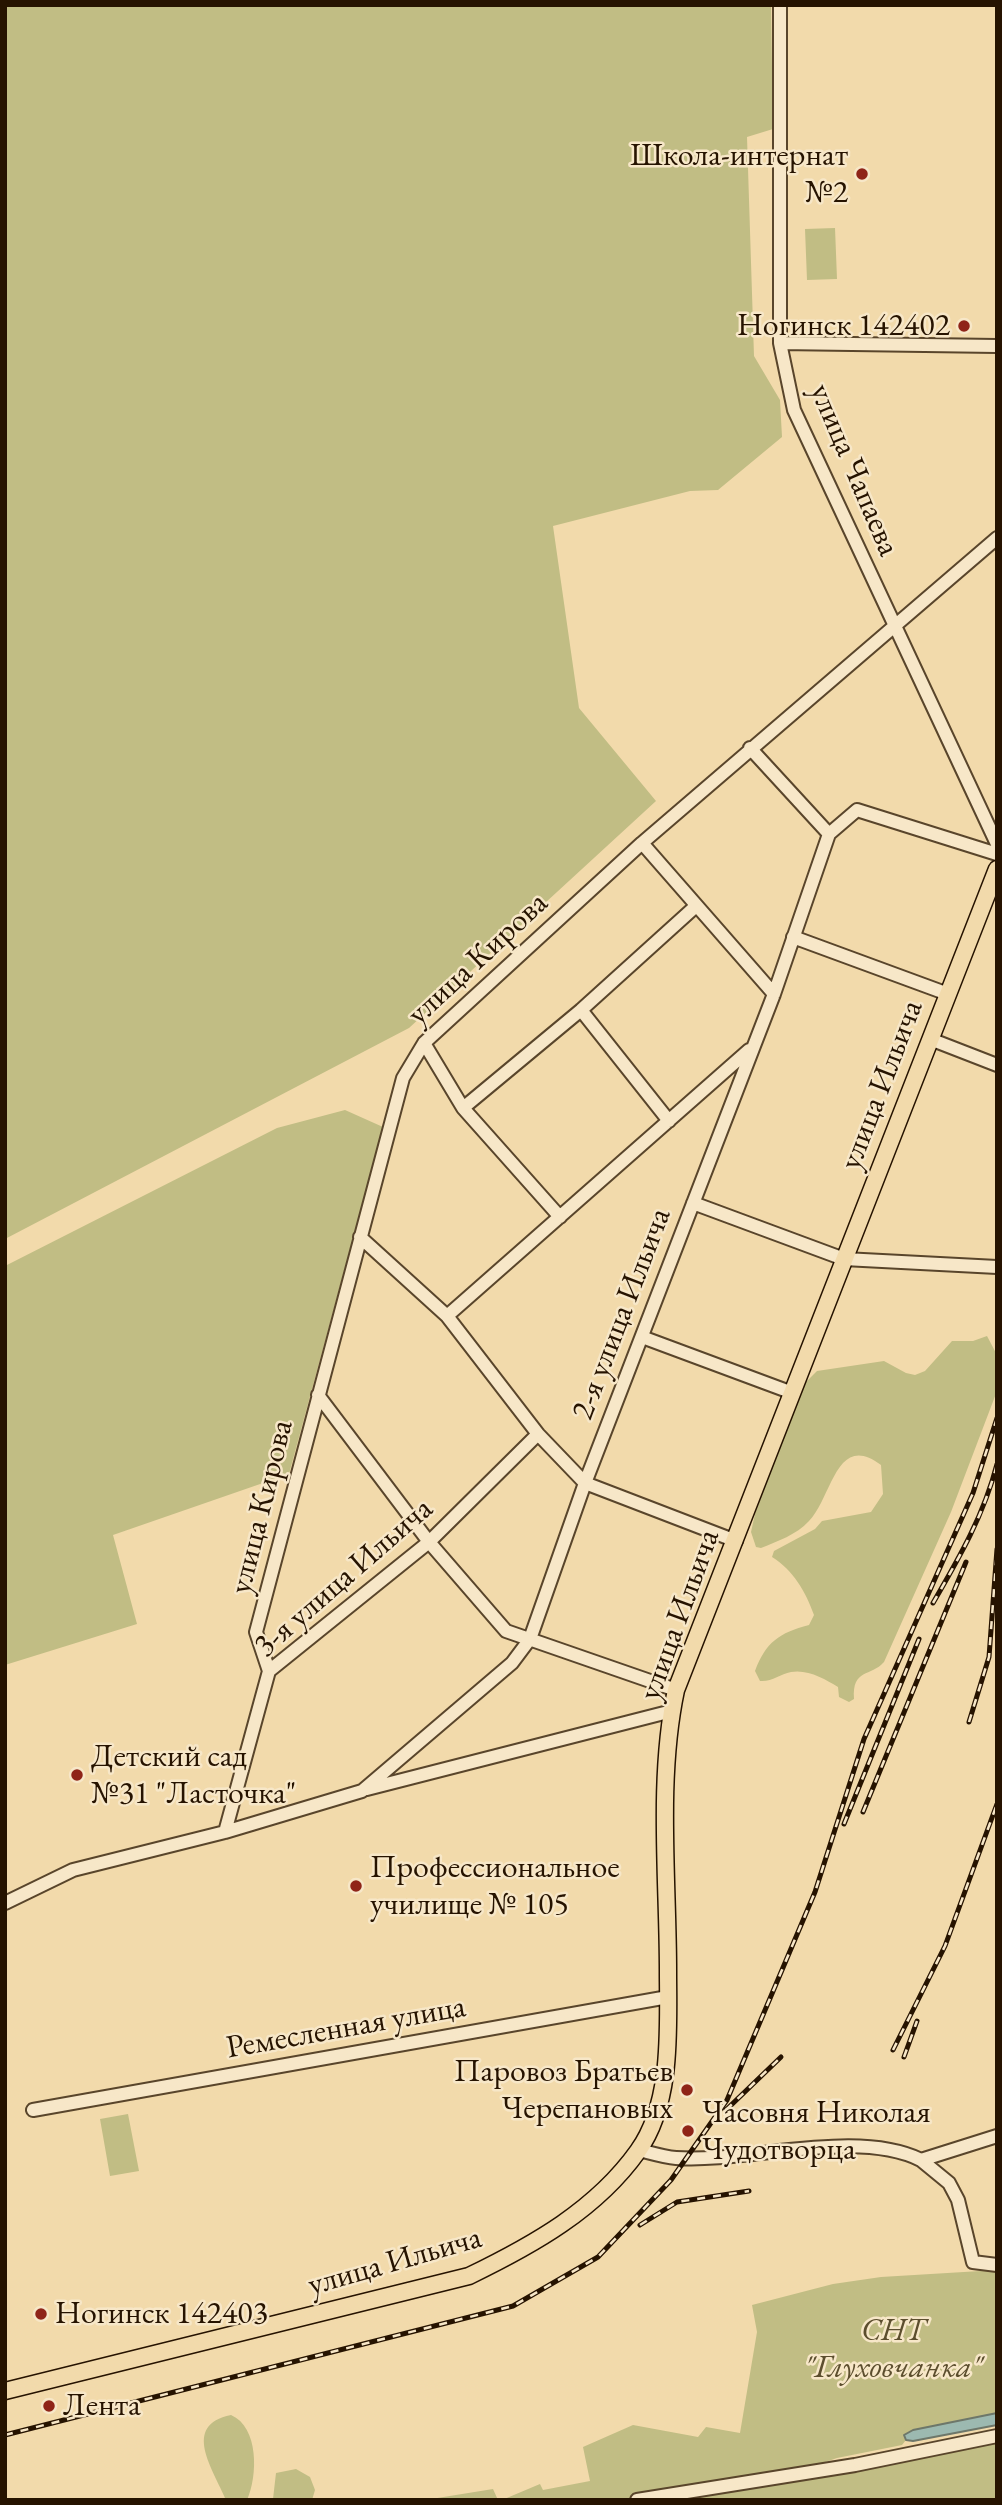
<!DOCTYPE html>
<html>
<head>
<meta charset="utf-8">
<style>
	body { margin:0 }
	#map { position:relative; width:1002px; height:2505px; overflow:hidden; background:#f2daab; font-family:"EB Garamond",serif }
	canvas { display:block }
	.frame { position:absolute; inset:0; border:7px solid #261300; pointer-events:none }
</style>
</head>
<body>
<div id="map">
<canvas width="1002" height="2505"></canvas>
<div class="frame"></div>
</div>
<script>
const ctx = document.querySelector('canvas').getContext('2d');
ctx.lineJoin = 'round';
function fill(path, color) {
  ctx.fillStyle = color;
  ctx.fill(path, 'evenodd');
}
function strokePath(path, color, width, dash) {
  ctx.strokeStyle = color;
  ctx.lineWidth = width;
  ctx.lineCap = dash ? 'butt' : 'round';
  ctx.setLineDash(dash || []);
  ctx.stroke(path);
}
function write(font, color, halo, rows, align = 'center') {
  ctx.font = font + ' "EB Garamond",serif';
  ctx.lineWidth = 5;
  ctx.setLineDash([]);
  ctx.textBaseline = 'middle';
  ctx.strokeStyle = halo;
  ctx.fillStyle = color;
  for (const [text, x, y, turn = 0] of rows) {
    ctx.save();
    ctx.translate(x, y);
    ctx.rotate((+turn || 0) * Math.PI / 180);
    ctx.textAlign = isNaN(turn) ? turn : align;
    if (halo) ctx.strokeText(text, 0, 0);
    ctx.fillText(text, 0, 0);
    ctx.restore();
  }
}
const green = new Path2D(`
	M5,5H771L773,129L747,137L754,356L780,400L782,437L718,490L690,491L553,526L579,708L656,801L409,1028L5,1239Z
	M835,228L837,279L807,280L805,229Z
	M345,1110L383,1127L289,1474L113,1535L137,1624L5,1665V1266L277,1128Z
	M987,1336L997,1355V1391L951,1512L884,1662C871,1677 852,1668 854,1699L849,1702L839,1697L838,1687C825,1679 808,1669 791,1672C780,1674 772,1682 760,1681L755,1671C766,1642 779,1633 809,1625L814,1615C806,1592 793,1570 772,1557L774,1551L815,1529L822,1521L871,1512L883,1494L881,1465C836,1431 832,1498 809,1521C796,1535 778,1541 761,1548L756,1547L751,1532L755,1514L801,1387L817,1371L884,1361L906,1373L915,1375L925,1371L952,1341H973Z
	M128,2114L139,2171L110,2176L100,2119Z
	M997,2270V2413L913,2430L904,2435L906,2440L902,2445L837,2458L811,2467H791L786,2481L997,2440V2500H502L540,2484L543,2490L590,2481L583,2447L633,2425L698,2437L706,2427L740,2433L757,2332L752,2305L833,2284L881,2277Z
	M231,2415C259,2427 258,2476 247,2500H226C213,2469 181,2425 231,2415Z
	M296,2469L310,2477L315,2490L312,2500L273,2499L276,2473Z
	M493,2489L498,2500H424H425Z`);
const water = new Path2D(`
	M997,2413V2425L913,2441L906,2440L904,2435L913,2430Z`);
const minor = new Path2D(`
	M780,5V343L794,410L997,844
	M780,343L997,346
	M750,748L829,834
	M642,843L774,994
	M793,937L948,994
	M581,1010L669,1121
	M930,1039L997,1065
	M424,1043L463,1108L560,1217
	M463,1108L581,1010L696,906
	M693,1203L844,1259L997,1267
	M360,1237L447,1316L538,1434L585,1483L736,1541
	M447,1316L749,1050
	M642,1337L790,1392
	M318,1395L429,1542L506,1631L676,1690
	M269,1671L256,1632L403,1078L424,1043L642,843L997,538
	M367,1789L672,1711
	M225,1832L269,1671L429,1542L538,1434
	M5,1903L73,1870L225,1832L362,1791L512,1663L530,1639L585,1483L774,994L829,834L857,810L997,854
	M33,2110L668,1997
	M639,2150C651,2153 664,2157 676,2158C748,2163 856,2128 921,2160L997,2136
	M921,2160L949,2183L958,2200L973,2262L997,2265
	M637,2500L855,2465L997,2436`);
const major = new Path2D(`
	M5,2391L469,2276C533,2245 596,2210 638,2151C673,2102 668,2028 668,1971C668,1880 657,1779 676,1690L997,869`);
const rail = new Path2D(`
	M933,1603C959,1558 984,1515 997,1464
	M969,1722L989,1657L997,1549
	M863,1812L966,1562
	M844,1824L919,1639
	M893,2050L945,1946L997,1804
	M904,2057L917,2021
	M726,2110L781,2057
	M640,2225L677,2202L749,2191
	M5,2435L513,2306L598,2257L671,2180L727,2100L815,1892L864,1739L973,1493L997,1418`);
const markers = [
	[862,174,7,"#8f2418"],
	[964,326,7,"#8f2418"],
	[77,1775,7,"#8f2418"],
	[356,1886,7,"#8f2418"],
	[687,2090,7,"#8f2418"],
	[688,2131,7,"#8f2418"],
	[41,2314,7,"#8f2418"],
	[49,2406,7,"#8f2418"]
];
const poiNames = [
	["Школа-интернат",848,156,"right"],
	["№2",848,193,"right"],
	["Ногинск 142402",950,326,"right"],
	["Детский сад",91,1757],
	["№31 \"Ласточка\"",91,1794],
	["Профессиональное",370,1868],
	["училище № 105",370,1905],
	["Паровоз Братьев",673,2072,"right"],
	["Черепановых",673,2109,"right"],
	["Часовня Николая",702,2113],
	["Чудотворца",702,2150],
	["Ногинск 142403",55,2314],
	["Лента",63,2406]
];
const streetNames = [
	["улица Чапаева",854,470,67],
	["улица Кирова",478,959,-43],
	["улица Ильича",882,1085,-69],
	["2-я улица Ильича",622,1314,-69],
	["улица Кирова",262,1507,-76],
	["3-я улица Ильича",344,1578,-41],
	["улица Ильича",680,1615,-70],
	["Ремесленная улица",346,2028,-10],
	["улица Ильича",395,2262,-16]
];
const parkNames = [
	["СНТ",893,2331],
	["\"Глуховчанка\"",893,2368]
];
fill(green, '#c1bd84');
fill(water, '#9cb9b0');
strokePath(water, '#6d776a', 2);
strokePath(minor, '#59452b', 16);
strokePath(major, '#261300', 19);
strokePath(minor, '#f7e7c8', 12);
strokePath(major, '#f2daab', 16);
strokePath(rail, '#261300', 5);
strokePath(rail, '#f7e7c8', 2.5, [8]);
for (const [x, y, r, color] of markers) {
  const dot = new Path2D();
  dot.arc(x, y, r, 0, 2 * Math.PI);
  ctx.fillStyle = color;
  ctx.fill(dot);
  strokePath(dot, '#f7e7c8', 2.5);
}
write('32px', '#261300', '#f7e7c8', poiNames, 'left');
write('32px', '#261300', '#f7e7c8', streetNames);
write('italic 32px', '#5c4e2e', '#f7e7c8', parkNames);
</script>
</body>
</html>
